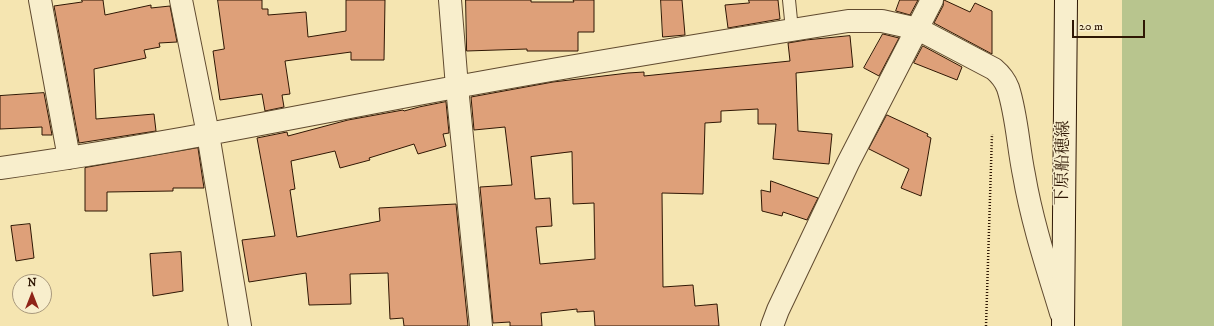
<!DOCTYPE html>
<html>
<head>
<meta charset="utf-8">
<style>
	body { margin:0 }
	#map { position:relative; width:1214px; height:326px; overflow:hidden; background:#f5e5b1; font-family:"IM FELL DW Pica",serif }
	canvas { display:block }
	.north { position:absolute; left:12px; top:274px; width:40px; height:40px; box-sizing:border-box; background:#f8eecc; border:1px solid #a8987c; border-radius:50%; rotate:0deg; font-size:11px; font-weight:700; line-height:16px; text-align:center; color:#2f1704 }
	.north::after { content:''; display:block; margin:auto; width:14px; height:18px; background:#8f2418; clip-path:polygon(50% 0,100% 100%,50% 72%,0 100%) }
	.scale { position:absolute; left:1072px; top:20px; width:73px; height:18px; box-sizing:border-box; border:2px solid #2f1704; border-top:0; padding-left:5px; font-size:12px; line-height:14px; white-space:nowrap; color:#2f1704; -webkit-text-stroke:3px #f8eecc; paint-order:stroke }
</style>
</head>
<body>
<div id="map">
<canvas width="1214" height="326"></canvas>
<div class="north">N</div>
<div class="scale">20 m</div>
</div>
<script>
const ctx = document.querySelector('canvas').getContext('2d');
ctx.lineJoin = 'round';
function fill(path, color) {
  ctx.fillStyle = color;
  ctx.fill(path, 'evenodd');
}
function strokePath(path, color, width, dash) {
  ctx.strokeStyle = color;
  ctx.lineWidth = width;
  ctx.lineCap = dash ? 'butt' : 'round';
  ctx.setLineDash(dash || []);
  ctx.stroke(path);
}
function write(font, color, halo, rows, align = 'center') {
  ctx.font = font + ' "IM FELL DW Pica","Noto Serif JP",serif';
  ctx.lineWidth = 3;
  ctx.setLineDash([]);
  ctx.textBaseline = 'middle';
  ctx.strokeStyle = halo;
  ctx.fillStyle = color;
  for (const [text, x, y, turn = 0] of rows) {
    ctx.save();
    ctx.translate(x, y);
    ctx.rotate((+turn || 0) * Math.PI / 180);
    ctx.textAlign = isNaN(turn) ? turn : align;
    if (halo) ctx.strokeText(text, 0, 0);
    ctx.fillText(text, 0, 0);
    ctx.restore();
  }
}
const green = new Path2D(`
	M1122,0H1214V326H1122Z`);
const building = new Path2D(`
	M82,0H103L105,15L151,5V8L170,6L177,42L159,43L160,47L144,50L146,58L94,69L96,119L154,114L156,131L79,143L54,6L82,2Z
	M218,0H262V9H268V15L306,12L308,37L346,31V0H385L384,60H351V52L285,61L290,94L282,95L284,107L265,111L262,94L220,100L213,51L224,49Z
	M466,0H531V2H574L573,0H594V32H578V51H527V49L467,51Z
	M661,0H682L685,35L663,37Z
	M749,0H778L780,19L728,28L725,5L749,3Z
	M900,0H918L910,15L896,11Z
	M944,0L970,12L975,3L992,11V54L934,23L943,6Z
	M883,34L899,38L879,76L864,68Z
	M850,36L853,67L796,73L798,131L832,134L829,164L773,159L776,124H758V109L721,111V122L705,123L703,194L662,193L663,287L693,285L695,306L717,304L719,326H595L594,311L577,312V309L541,313L542,326H510V322L493,323L480,187L512,185L505,127L474,130L471,97L553,82L628,73L644,72V76L790,61L788,43L806,40ZM572,152L573,204L594,203L595,259L540,264L536,227L552,226L550,198L535,199L531,157Z
	M923,46L962,67L957,80L914,63Z
	M44,93L52,135H42V127L0,129V96Z
	M446,102L449,133L443,134L446,146L418,154L414,144L369,158L370,160L340,168L335,151L291,161L295,189L290,190L297,237L380,221L379,208L456,204L468,326H404L403,318L390,319L388,273L350,274L351,304L309,305L306,273L249,282L242,240L275,236L257,138L287,132L288,136L348,120L403,110L404,111L419,107Z
	M887,115L928,134L927,136L931,138L921,196L901,188L909,169L869,149Z
	M198,148L204,188H173V191L107,192V211H85V168Z
	M771,181L818,198L807,220L783,212L782,216L762,211L761,190L770,192Z
	M30,224L34,258L16,261L11,226Z
	M181,252L183,291L153,296L150,254Z`);
const path = new Path2D(`
	M986,326L992,134`);
const lane = new Path2D(`
	M789,0L792,30`);
const street = new Path2D(`
	M40,0L69,158
	M181,0L208,134L240,326
	M450,0L457,87L481,326
	M0,168C153,147 304,115 456,87C586,63 717,42 848,21H882L918,29L994,69C1001,75 1005,80 1008,88C1017,116 1018,146 1024,175C1032,222 1047,267 1061,313
	M772,326L778,310L848,163L932,0`);
const secondary = new Path2D(`
	M1063,326L1066,0`);
const streetNames = [
	["下原船穂線",1064,163,-89]
];
fill(green, '#b8c58e');
fill(building, '#dea079');
strokePath(building, '#2f1704', 1);
strokePath(lane, '#604a2f', 14);
strokePath(street, '#604a2f', 24);
strokePath(secondary, '#2f1704', 24);
strokePath(path, '#2f1704', 2.5, [1, 2]);
strokePath(lane, '#f8eecc', 12);
strokePath(street, '#f8eecc', 22);
strokePath(secondary, '#f8eecc', 22);
write('17px', '#2f1704', '#f8eecc', streetNames);
</script>
</body>
</html>
